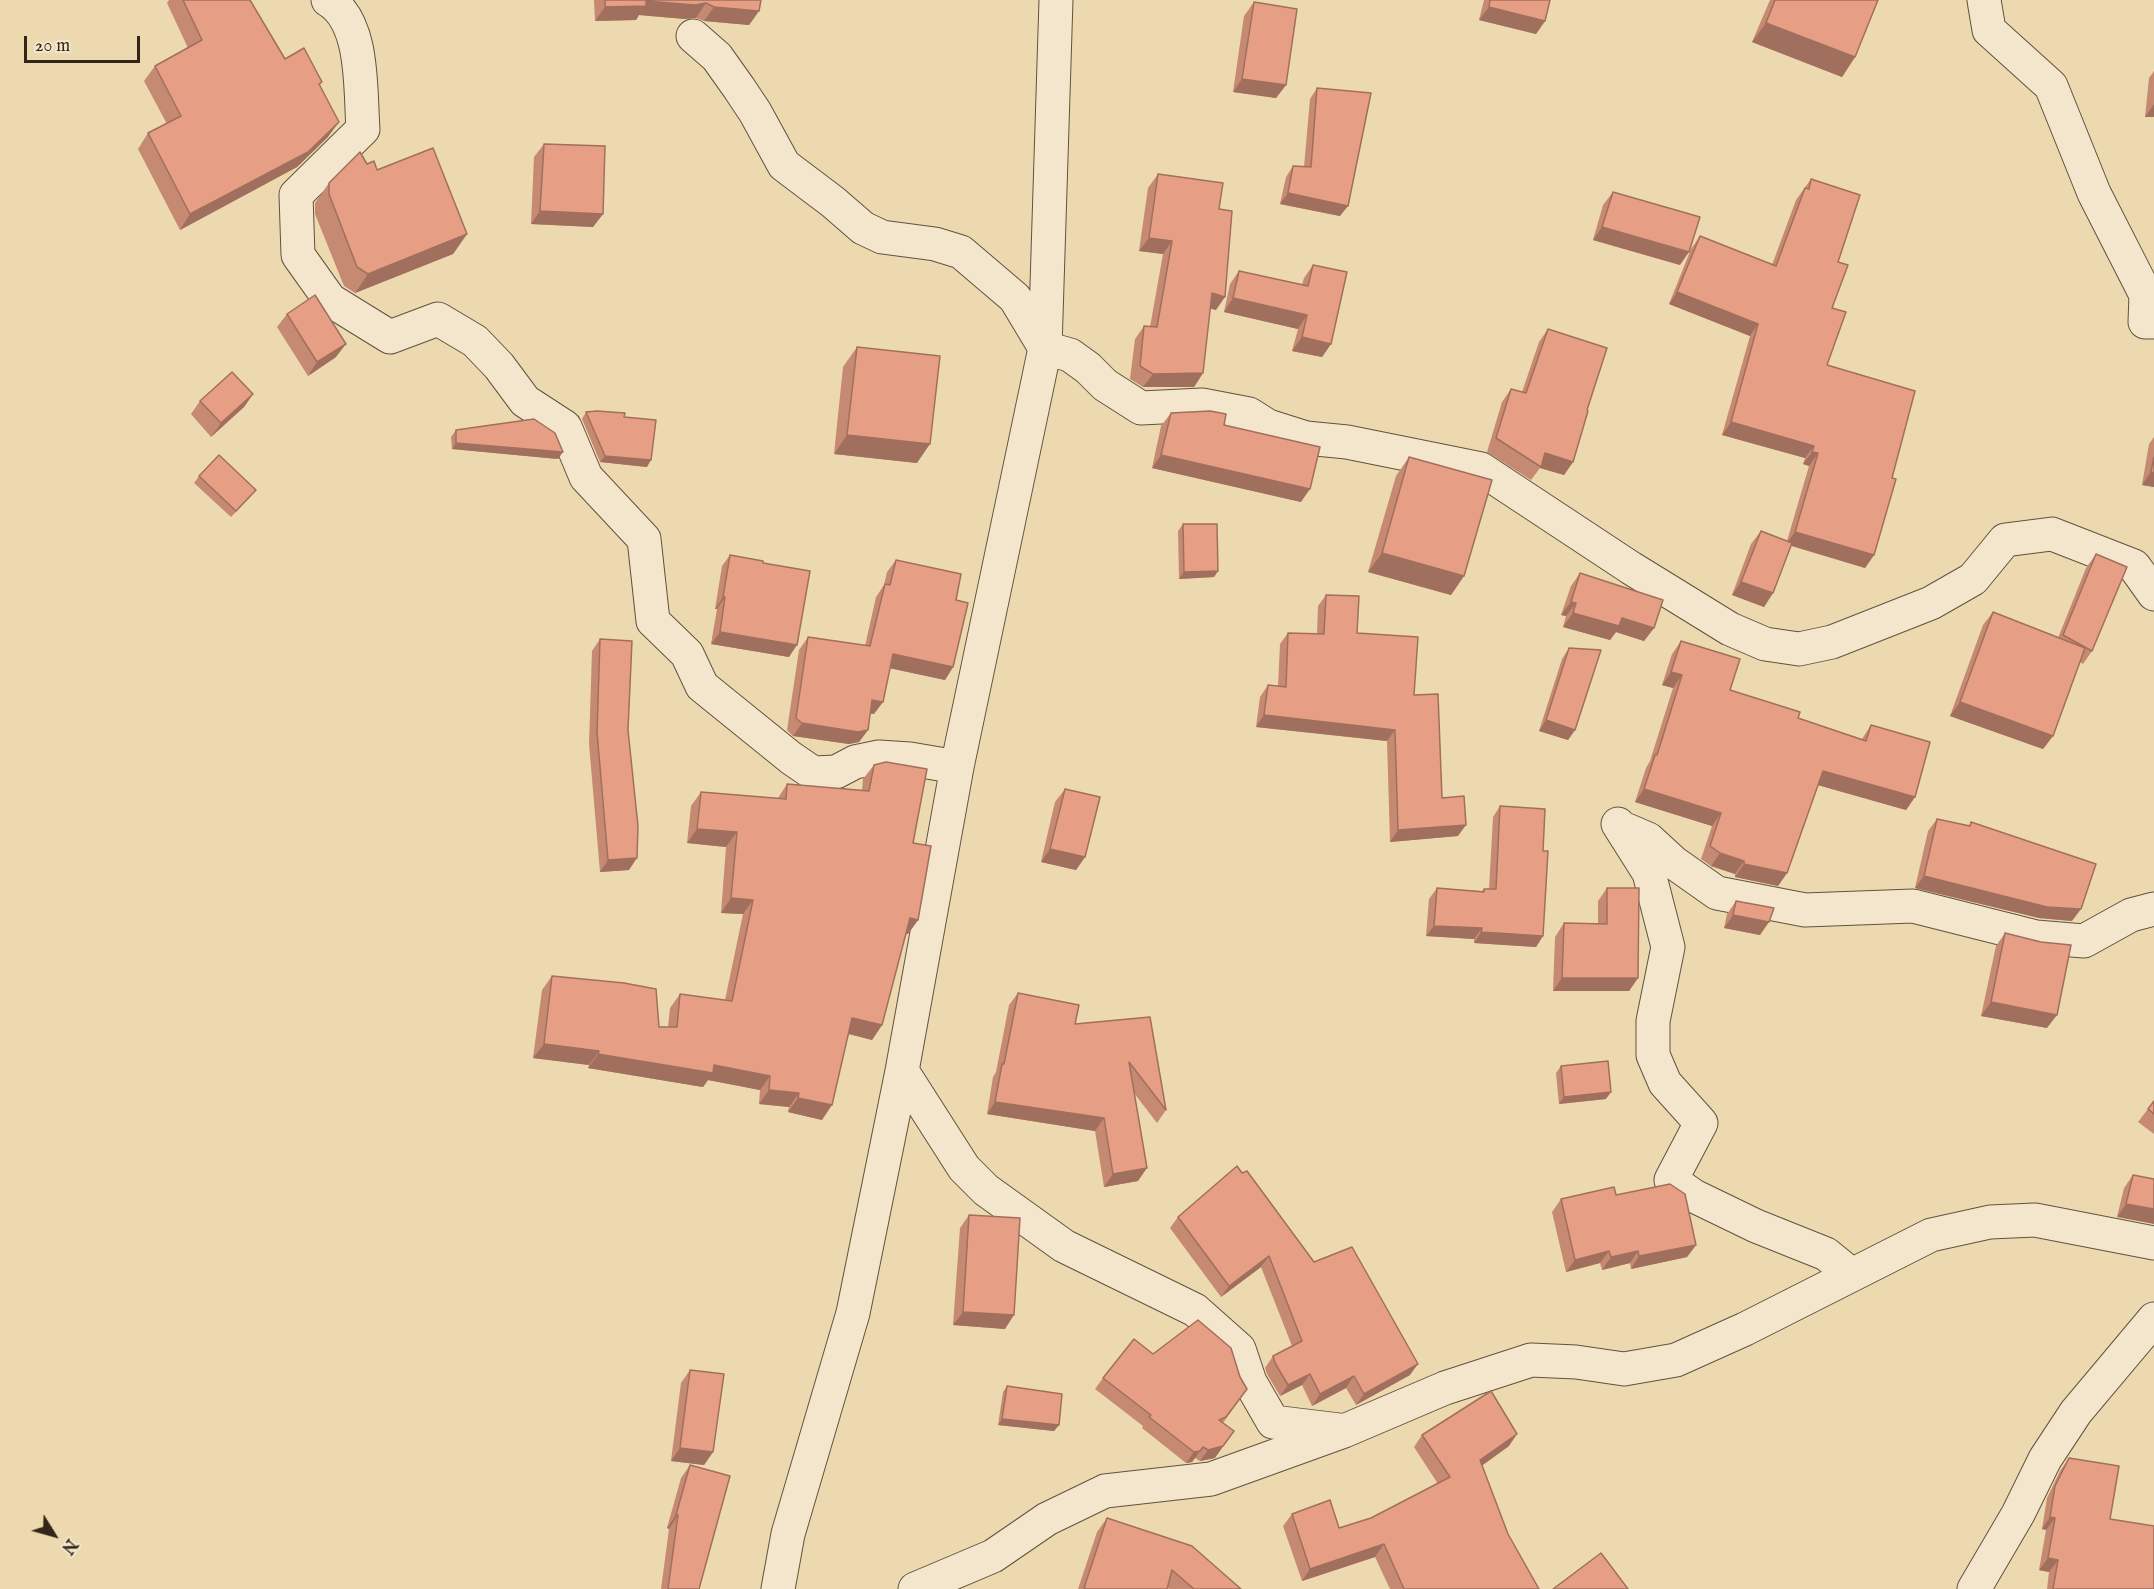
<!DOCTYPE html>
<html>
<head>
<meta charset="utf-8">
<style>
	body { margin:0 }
	#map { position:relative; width:2154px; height:1589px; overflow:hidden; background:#edd9b0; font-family:"IM FELL English",serif }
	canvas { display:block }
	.north { position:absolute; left:24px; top:1505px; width:60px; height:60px; -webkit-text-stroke:4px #f3e6cc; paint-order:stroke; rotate:127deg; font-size:16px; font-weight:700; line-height:24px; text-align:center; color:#312617 }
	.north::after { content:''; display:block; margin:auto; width:21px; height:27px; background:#312617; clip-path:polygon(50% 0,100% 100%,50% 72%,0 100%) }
	.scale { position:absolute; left:24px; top:36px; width:116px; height:27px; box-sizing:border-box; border:3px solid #312617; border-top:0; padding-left:8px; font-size:18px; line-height:21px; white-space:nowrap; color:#312617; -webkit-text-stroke:4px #f3e6cc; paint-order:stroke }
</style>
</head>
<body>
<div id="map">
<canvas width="2154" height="1589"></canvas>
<div class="north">N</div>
<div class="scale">20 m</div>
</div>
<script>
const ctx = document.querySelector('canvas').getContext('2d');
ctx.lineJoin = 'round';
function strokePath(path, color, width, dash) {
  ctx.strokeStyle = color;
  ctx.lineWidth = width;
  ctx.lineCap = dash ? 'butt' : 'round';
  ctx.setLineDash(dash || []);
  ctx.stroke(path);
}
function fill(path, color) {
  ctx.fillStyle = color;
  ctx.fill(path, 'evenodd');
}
const minor = new Path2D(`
	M328,0C365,22 360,91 363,129L296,195L298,255L330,300L390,337L438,319L475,341L499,366L525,401L565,427L586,477L644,539L653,621L687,654L702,686L791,758L813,773L836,772L855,762L879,757L910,759L957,767
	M1984,0L1989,30L2051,86L2094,193L2146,295L2145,322H2154
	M693,36L717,57L739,88L755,112L784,165L833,202L863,228L882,237L935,244L961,252L1015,298L1045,348L1070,355L1088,368L1105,385L1141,408L1202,405L1249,414L1268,426L1306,438L1347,442L1481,469L1631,568L1730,629L1765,644L1799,649L1832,642L1931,603L1973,579L2005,540L2052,534L2134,566L2154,594
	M1618,824L1649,873L1668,947L1653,1021V1055L1665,1083L1701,1123L1671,1180L1694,1196L1756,1226L1826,1254L1852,1275
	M1627,830L1648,839L1673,862L1717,893L1805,910L1913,906L2036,937L2084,941L2131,915L2154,909
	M902,1071L964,1168L986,1190L1064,1246L1195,1310L1239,1349L1250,1382L1273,1422L1339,1430
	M778,1589L788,1534L853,1313L902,1071L957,767L1045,348L1056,0
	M915,1589L993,1556L1047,1519L1105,1491L1211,1479L1344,1431L1445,1388L1531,1360L1576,1362L1624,1369L1676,1360L1745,1329L1931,1235L1990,1222L2035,1220L2154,1243
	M1974,1589L2018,1514L2045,1459L2076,1412L2154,1319`);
const wall = new Path2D(`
	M169,0H250L285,59L322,82L320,85L328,137L297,167L180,230L138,149L148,133L167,124L144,81L155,66L188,48L167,3Z
	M594,0H761L759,11L749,25L704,21L696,18L685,19L639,15L636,20L595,21Z
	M1484,0H1550L1545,21L1536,34L1479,20Z
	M1770,0H1878L1855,57L1842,77L1752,42Z
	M1254,2L1286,85L1276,98L1233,92L1244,16Z
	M2154,71V117H2145L2149,78Z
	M1317,88L1340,216L1280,204L1286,177L1293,166L1304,167L1310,99Z
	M544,144L603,214L593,227L531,224L534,157Z
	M367,164L377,170L467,234L453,254L355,293L344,286L315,214V203L329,183Z
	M1158,174L1219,209L1216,310L1210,308L1203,373L1194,387H1143L1130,379L1135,339L1144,326L1150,327L1163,254L1139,251L1148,188Z
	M1811,179L1838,262L1827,365L1892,478L1874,555L1865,568L1791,546L1773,593L1764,607L1732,595L1751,544L1761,531L1787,541L1809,466L1803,464L1805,458L1722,435L1750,336L1669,304L1691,249L1700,236L1772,265L1796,200Z
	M1613,192L1680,265L1593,240L1603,205Z
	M1313,265L1331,344L1322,357L1292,351L1298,329L1224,312L1230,284L1239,271L1302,285L1304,278Z
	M287,314L336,357L308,376L277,327Z
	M1548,329L1587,410L1573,462L1564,475L1540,468L1531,480L1487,452L1502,402L1511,389L1522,392L1539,342Z
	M857,347L917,463L834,454L843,367Z
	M253,394L244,407L211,437L191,414L200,401Z
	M586,412L624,417L647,467L600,462L582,419Z
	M1171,413L1224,425L1301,502L1152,468L1161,426Z
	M456,430L558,459L452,449L451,437Z
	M2154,437V487L2142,485L2149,444Z
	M1409,457L1464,576L1451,595L1368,572L1396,476Z
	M199,476L251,496L231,517L194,483Z
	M1183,524L1218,571L1214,577L1179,579L1178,531Z
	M2096,554L2092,651L2083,664L2080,662L2053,736L2043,749L1950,716L1983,625L1993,612L2058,638L2086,568Z
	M730,555L763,563L789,657L711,644L717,609H715L722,566Z
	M896,560L956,600L953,667L945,680L890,668L874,714H870L868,730L859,742L849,744L793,736L787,730L799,650L808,637L865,646L876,597L884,585L887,572Z
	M1580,573L1654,628L1644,641L1616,632L1610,640L1563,627L1566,616L1561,615L1571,586Z
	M1326,595L1357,633L1414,695L1442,798L1458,836L1390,842L1387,741L1256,727L1260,697L1268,685L1278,686L1280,644L1288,633L1317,634L1318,606Z
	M600,639L628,730L629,870L600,872L589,744L592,651Z
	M1681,641L1730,690L1798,718L1862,739L1871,725L1915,797L1906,810L1818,785L1787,873L1778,886L1735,877V874L1711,866L1701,859L1712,826L1635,802L1646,768L1650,761L1673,688L1662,685L1672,654Z
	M1569,648L1575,730L1568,740L1539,731L1562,659Z
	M874,765L913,843L918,920L908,934H906L882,1025L872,1040L848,1034L822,1120L788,1112L789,1107L759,1104L760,1090L708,1080L703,1087L588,1068L589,1065L533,1058L542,990L552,976L659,1027H668L670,1008L680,994L725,1000L743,914L721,913L726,847L687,843L691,806L701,792L778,798L787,784L862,790L863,779Z
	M1065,789L1085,857L1076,870L1041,862L1055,802Z
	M1500,806L1543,851V936L1536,947L1474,943V939L1426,936L1429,899L1437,888L1482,891L1484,889H1489L1493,817Z
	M1937,819L1969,826L1971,822L2072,921L2039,918L1915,888L1928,831Z
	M1607,888L1638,978L1629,991H1553L1555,937L1564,923L1598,924V901Z
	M1736,901L1760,935L1724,928L1727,914Z
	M2005,933L2047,1028L1981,1016L1996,946Z
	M1018,993L1075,1024L1150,1017L1166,1110L1157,1123L1134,1093L1138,1181L1104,1187L1095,1131L987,1114L993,1077L996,1072L1009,1005Z
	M1561,1066L1606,1099L1559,1104L1556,1073Z
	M2154,1101V1134L2138,1122Z
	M2133,1175L2154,1179L2117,1217L2124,1188Z
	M1616,1195L1696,1245L1687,1257L1631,1269L1630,1263L1602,1270L1600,1263L1566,1272L1552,1212L1561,1199Z
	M969,1215L1005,1329L953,1325L960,1228Z
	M1178,1217L1314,1262L1410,1375L1356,1405L1346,1388L1312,1406L1302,1385L1280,1396L1267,1374L1265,1368L1273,1356L1292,1346L1261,1267L1221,1297L1170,1228Z
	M690,1370L713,1452L704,1465L671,1461L681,1383Z
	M1240,1377L1247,1389L1223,1423L1215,1458L1200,1461L1195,1458L1192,1462L1186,1463L1142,1428L1143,1426L1095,1389L1103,1378Z
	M1007,1386L1059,1425L1054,1431L998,1425L1003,1392Z
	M1422,1435L1509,1446L1482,1465L1508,1534L1539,1589H1390L1375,1557L1302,1581L1283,1526L1292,1514L1339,1528L1371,1518L1438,1484L1414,1447Z
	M2069,1458L2110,1519L2154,1589H2047L2049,1572L2039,1570L2046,1530L2042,1529L2047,1498L2060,1471Z
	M690,1465L699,1589H661L669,1529L667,1528L681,1478Z
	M1107,1518L1241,1589H1169L1167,1587V1589H1078L1097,1532Z`);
const shadedWall = new Path2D(`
	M646,1L706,3L696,18L685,19L639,15L636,20L595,21L605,7Z
	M714,7L759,11L749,25L704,21Z
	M1489,7L1545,21L1536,34L1479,20Z
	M1766,23L1855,57L1842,77L1752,42Z
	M1242,79L1286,85L1276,98L1233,92Z
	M2154,104V117H2145Z
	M339,122L328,137L297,167L180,230L190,214Z
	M1288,193L1348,206L1340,216L1280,204Z
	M540,211L603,214L593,227L531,224Z
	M1602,227L1689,252L1680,265L1593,240Z
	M467,234L453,254L355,293L368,274Z
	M1149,238L1172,241L1163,254L1139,251Z
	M1677,292L1758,324L1750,336L1669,304Z
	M1212,293L1225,297L1216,310L1203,307Z
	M1233,298L1307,315L1298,329L1224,312Z
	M1302,337L1331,344L1322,357L1292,351Z
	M346,344L336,357L308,376L317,362Z
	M1203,373L1194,387H1143L1153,374Z
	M253,394L244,407L211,437L221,423Z
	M1731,422L1814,446L1805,458L1722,435Z
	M847,435L930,444L917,463L834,454Z
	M456,443L563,452L558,459L452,449Z
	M1812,452L1818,453L1809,466L1803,464Z
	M1545,453L1573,462L1564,475L1540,468Z
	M1161,455L1310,489L1301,502L1152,468Z
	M605,456L651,460L647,467L600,462Z
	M2151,472L2154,473V487L2142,485Z
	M1795,532L1874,555L1865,568L1786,544Z
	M1382,553L1464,576L1451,595L1368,572Z
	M1218,571L1214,577L1179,579L1184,572Z
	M1741,582L1773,593L1764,607L1732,595Z
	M723,597H725L717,609H715Z
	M1571,602L1576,603L1566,616L1561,615Z
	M1573,613L1622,618L1654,628L1644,641L1616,632L1610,640L1563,627Z
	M720,632L797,645L789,657L711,644Z
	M893,654L953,667L945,680L884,667Z
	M1671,672L1682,675L1673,688L1662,685Z
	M872,700L883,702L874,714L864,712Z
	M1960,702L2053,736L2043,749L1950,716Z
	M1264,715L1395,730L1387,741L1256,727Z
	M1546,720L1575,730L1568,740L1539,731Z
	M802,723L868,730L859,742L849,744L793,736Z
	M1823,771L1915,797L1906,810L1814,784Z
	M1644,789L1721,813L1712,826L1635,802Z
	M1466,825L1458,836L1390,842L1398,830Z
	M697,829L737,832L726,847L687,843Z
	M1050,849L1085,857L1076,870L1041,862Z
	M1720,853L1744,861L1735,874L1711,866Z
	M637,858L629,870L600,872L608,860Z
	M1744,864L1787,873L1778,886L1735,877Z
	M1924,876L2081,909L2072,921L2039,918L1915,888Z
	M731,898L753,900L743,914L721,913Z
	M1733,915L1769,922L1760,935L1724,928Z
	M910,918L918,920L908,934L900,933Z
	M1434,926L1482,928L1474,939L1426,936Z
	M1481,932L1543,936L1536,947L1474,943Z
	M1562,978H1638L1629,991H1553Z
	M1991,1002L2057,1015L2047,1028L1981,1016Z
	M852,1018L882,1025L872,1040L842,1032Z
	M544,1044L599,1051L589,1065L533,1058Z
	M598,1054L714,1065L770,1076L760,1090L708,1080L703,1087L588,1068Z
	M769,1090L799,1093L789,1107L759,1104Z
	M1611,1092L1606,1099L1559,1104L1564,1097Z
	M798,1098L832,1105L822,1120L788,1112Z
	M995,1102L1104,1118L1095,1131L987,1114Z
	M1147,1168L1138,1181L1104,1187L1113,1174Z
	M2126,1204L2154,1209V1224L2117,1217Z
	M1696,1245L1687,1257L1631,1269L1639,1256Z
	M1609,1251L1600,1263L1566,1272L1575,1260Z
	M1638,1251L1630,1263L1602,1270L1611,1257Z
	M1269,1256L1261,1267L1221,1297L1229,1286Z
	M963,1312L1014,1315L1005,1329L953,1325Z
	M1418,1364L1410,1375L1356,1405L1364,1394Z
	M1310,1374L1302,1385L1280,1396L1288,1385Z
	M1354,1376L1346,1388L1312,1406L1320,1394Z
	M1002,1419L1059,1425L1054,1431L998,1425Z
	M1234,1431L1215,1458L1200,1461L1208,1450Z
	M1517,1434L1509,1446L1472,1473L1480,1460Z
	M1203,1447L1192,1462L1186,1463L1194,1452Z
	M680,1448L713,1452L704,1465L671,1461Z
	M676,1515H678L669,1529L667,1528Z
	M2050,1517L2055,1518L2046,1530L2042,1529Z
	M1384,1544L1375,1557L1302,1581L1310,1569Z
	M2048,1558L2058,1560L2049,1572L2039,1570Z`);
const building = new Path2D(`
	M183,0H250L285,59L304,48L322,82L319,84L339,122L308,152L190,214L148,133L181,116L155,66L202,40Z
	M605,0H761L759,11L714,7L706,3L695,5L646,1V6L605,7Z
	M1490,0H1550L1545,21L1489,7Z
	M1775,0H1878L1855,57L1766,23Z
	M1254,2L1297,9L1286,85L1242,79Z
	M1317,88L1371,93L1348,206L1288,193L1293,166L1311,167Z
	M544,144L605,146L603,214L540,211Z
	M433,148L467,234L368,274L357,267L329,194V183L360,152L367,164L374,161L377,170Z
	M1158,174L1223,183L1219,209L1232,211L1225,297L1212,293L1203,373L1153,374L1140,366L1144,326L1157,327L1172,241L1149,238Z
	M1811,179L1860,195L1838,262L1848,265L1832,308L1846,312L1827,365L1915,391L1892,478L1896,479L1874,555L1795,532L1818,453L1812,452L1814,446L1731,422L1758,324L1677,292L1700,236L1776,266L1805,188L1809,189Z
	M1613,192L1700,217L1689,252L1602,227Z
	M1313,265L1347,272L1331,344L1302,337L1307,315L1233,298L1239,271L1308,286Z
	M315,295L346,344L317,362L287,314Z
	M1548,329L1607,348L1587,410L1588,411L1573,462L1545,453L1541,467L1496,438L1511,389L1526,393Z
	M857,347L940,356L930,444L847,435Z
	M232,372L253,394L221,423L200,401Z
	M597,411L625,413L624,417L656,420L651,460L605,456L586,412Z
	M1210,411L1226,414L1224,425L1320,447L1310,489L1161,455L1171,413Z
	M534,419L555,433L563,452L456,443V430Z
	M219,455L256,490L236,511L199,476Z
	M1409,457L1492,480L1464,576L1382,553Z
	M2154,457V473L2151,472Z
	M1183,524H1217L1218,571L1184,572Z
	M1761,531L1792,543L1773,593L1741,582Z
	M2096,554L2127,567L2092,651L2063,635Z
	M730,555L763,561V563L810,571L797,645L720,632L725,597H723Z
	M896,560L961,574L956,600L968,603L953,667L893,654L883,702L872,700L868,730L858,732L802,723L796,718L808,637L870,646L885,584L890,585Z
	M1580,573L1663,600L1654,628L1622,618L1619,626L1573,613L1576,603L1571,602Z
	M1326,595L1359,596L1357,633L1418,637L1414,695L1438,694L1442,798L1464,796L1466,825L1398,830L1395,730L1264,715L1268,685L1286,687L1288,633L1324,634Z
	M1993,612L2085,648L2053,736L1960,702Z
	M600,639L632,641L628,730L638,826L637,858L608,860L597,732Z
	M1681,641L1740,659L1730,690L1800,712L1798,718L1866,741L1871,725L1930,742L1915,797L1823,771L1787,873L1744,864V861L1720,853L1710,846L1721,813L1644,789L1655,755H1657L1682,675L1671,672Z
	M1569,648L1601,650L1575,730L1546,720Z
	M886,762L927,769L913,843L931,846L918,920L910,918L882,1025L852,1018L832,1105L798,1098L799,1093L769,1090L770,1076L714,1065L713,1073L598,1054L599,1051L544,1044L552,976L624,983L656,989L659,1027H677L680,994L732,1001L753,900L731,898L737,832L697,829L701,792L786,799L787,784L869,791L874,765Z
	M1065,789L1100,797L1085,857L1050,849Z
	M1500,806L1545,809L1543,851H1548L1543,936L1481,932L1482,928L1434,926L1437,888L1484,892V889H1496Z
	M1937,819L1970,826L1971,822L2096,864L2081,909L2047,907L1924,876Z
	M1607,888H1639L1638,978H1562L1564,923L1607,924Z
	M1736,901L1774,908L1769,922L1733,915Z
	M2005,933L2041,942L2071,945L2057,1015L1991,1002Z
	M1018,993L1079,1005L1075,1024L1150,1017L1166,1110L1129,1062L1147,1168L1113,1174L1104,1118L995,1102L1002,1064H1004Z
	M1608,1061L1611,1092L1564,1097L1561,1066Z
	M2154,1101V1114L2148,1109Z
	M1237,1166L1242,1173L1247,1171L1314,1262L1352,1247L1418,1364L1364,1394L1354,1376L1320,1394L1310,1374L1288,1385L1275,1363L1273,1356L1302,1341L1269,1256L1229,1286L1178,1217Z
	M2133,1175L2154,1179V1209L2126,1204Z
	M1670,1184L1685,1194L1696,1245L1639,1256L1638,1251L1611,1257L1609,1251L1575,1260L1561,1199L1614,1187L1616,1195Z
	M969,1215L1020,1218L1014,1315L963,1312Z
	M1198,1320L1231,1348L1240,1377L1247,1389L1226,1417L1219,1420L1234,1431L1223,1446L1208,1450L1203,1447L1200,1451L1194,1452L1149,1417L1151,1415L1103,1378L1134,1339L1153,1354Z
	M690,1370L724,1374L713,1452L680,1448Z
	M1007,1386L1062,1394L1059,1425L1002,1419Z
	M1491,1391L1517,1434L1480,1460L1508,1534L1539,1589H1404L1384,1544L1310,1569L1292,1514L1330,1500L1339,1528L1371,1518L1450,1477L1422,1435Z
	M2069,1458L2119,1466L2110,1519L2154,1526V1589H2053L2058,1560L2048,1558L2055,1518L2050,1517L2055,1486Z
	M690,1465L730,1476L699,1589H668L678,1515H676Z
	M1107,1518L1192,1546L1241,1589H1194L1172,1570L1167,1589H1087L1084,1588Z
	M1601,1553L1628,1589H1553Z`);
strokePath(minor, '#60533d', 35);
strokePath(minor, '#f3e6cc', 33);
fill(wall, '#c68972');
fill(shadedWall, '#a16f5d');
fill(building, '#e69f85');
strokePath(building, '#a16f5d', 1.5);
</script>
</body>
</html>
